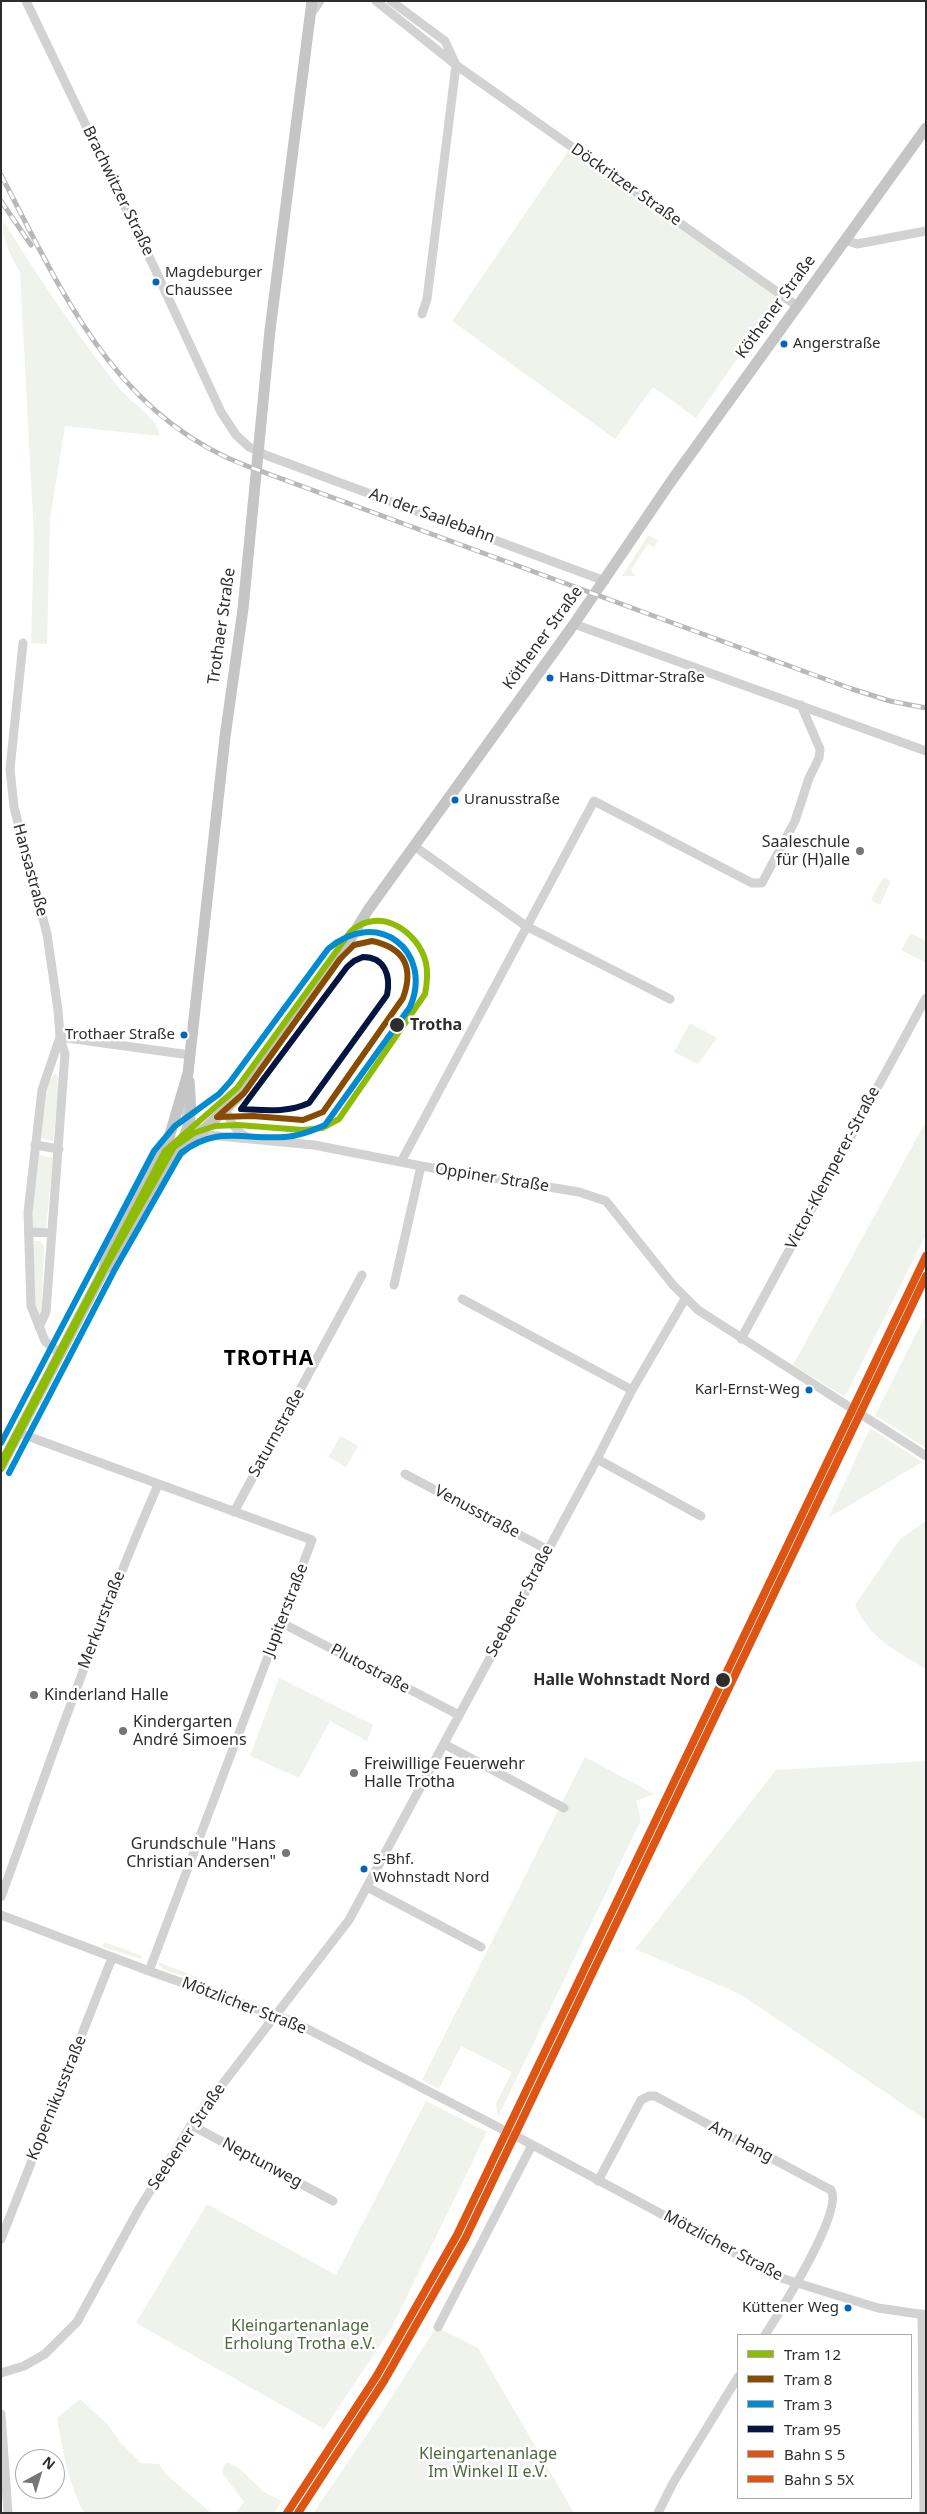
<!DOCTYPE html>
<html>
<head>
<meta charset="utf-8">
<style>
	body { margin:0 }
	#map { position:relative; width:927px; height:2514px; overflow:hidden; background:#fff; font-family:"Noto Sans",sans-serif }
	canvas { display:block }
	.frame { position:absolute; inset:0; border:2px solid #2d2d2d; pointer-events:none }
	.legend { position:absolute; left:737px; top:2334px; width:175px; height:165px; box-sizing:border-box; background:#fff; border:1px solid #ababab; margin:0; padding:6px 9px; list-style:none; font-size:15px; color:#2d2d2d }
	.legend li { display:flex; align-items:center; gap:10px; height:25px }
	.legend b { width:25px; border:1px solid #ababab }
	.north { position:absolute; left:15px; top:2449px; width:50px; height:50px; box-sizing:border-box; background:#fff; border:1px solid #ababab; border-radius:50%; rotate:39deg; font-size:14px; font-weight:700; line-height:20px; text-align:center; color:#2d2d2d }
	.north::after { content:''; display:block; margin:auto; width:18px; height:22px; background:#767676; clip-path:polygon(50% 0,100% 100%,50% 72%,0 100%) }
</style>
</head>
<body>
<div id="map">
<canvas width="927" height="2514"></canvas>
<div class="frame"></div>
<ul class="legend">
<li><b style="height:6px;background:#8ebc04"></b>Tram 12</li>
<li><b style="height:6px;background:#884b00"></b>Tram 8</li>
<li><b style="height:6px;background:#008bd2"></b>Tram 3</li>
<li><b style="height:6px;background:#051541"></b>Tram 95</li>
<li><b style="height:6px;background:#dd5413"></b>Bahn S 5</li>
<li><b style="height:6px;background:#dd5413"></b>Bahn S 5X</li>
</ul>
<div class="north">N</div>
</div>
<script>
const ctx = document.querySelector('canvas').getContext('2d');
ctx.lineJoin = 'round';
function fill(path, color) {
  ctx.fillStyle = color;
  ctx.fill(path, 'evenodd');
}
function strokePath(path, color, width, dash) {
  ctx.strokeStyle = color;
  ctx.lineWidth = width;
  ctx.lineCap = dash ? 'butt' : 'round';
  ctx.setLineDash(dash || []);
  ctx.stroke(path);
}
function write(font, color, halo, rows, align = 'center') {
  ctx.font = font + ' "Noto Sans",sans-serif';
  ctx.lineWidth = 5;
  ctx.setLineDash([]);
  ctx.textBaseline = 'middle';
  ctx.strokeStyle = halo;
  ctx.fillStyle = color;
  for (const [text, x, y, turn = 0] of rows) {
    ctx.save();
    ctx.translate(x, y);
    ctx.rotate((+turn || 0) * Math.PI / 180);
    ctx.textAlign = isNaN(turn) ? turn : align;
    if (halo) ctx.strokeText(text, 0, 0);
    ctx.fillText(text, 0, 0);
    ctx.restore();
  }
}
const green = new Path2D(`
	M568,151L779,299L696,418L653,387L615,439L452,321Z
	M4,222C40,280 77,335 119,388C131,403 157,417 160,436L65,426L50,519L47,644L31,643L34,537L20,272C13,260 0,236 4,222Z
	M648,535L658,540L654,547L648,544L631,570L635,576H622Z
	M883,877L891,881L880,905L871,900Z
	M911,933L926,941V963L901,950Z
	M690,1023L717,1038L698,1064L674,1052Z
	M55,1073L60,1080L53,1141L40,1138L48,1083Z
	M926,1121V1234L845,1397L793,1365Z
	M39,1155L53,1158L46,1228H33L32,1209Z
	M34,1241H40L44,1246L42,1309L40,1317L35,1308L31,1247Z
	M926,1314V1448L875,1415Z
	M870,1428L922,1462L828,1518Z
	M340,1436L358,1446L346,1467L329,1457Z
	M926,1521V1669C897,1652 868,1637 855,1605L900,1539Z
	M279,1678L373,1725L367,1741L330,1721L299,1778L250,1756Z
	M585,1757L654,1794L636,1801L641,1820L498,2117L496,2104L512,2072L467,2049L461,2046L439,2089L422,2080Z
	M926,1761V2120L740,1994L635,1949L776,1770Z
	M104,1942L142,1956L141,1959L102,1947Z
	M158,1962L197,1977L196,1981L162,1969Z
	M426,2101L487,2132L391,2329L324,2429L136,2323L207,2204L336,2275Z
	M436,2327L478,2348L574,2513H313L381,2414Z
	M80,2399L108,2425L120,2442L141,2463L159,2464L166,2474L211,2513H84C68,2483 63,2451 57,2418Z
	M227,2462L240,2469L264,2492L282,2501L274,2513H235L244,2502L223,2474V2467Z`);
const minor = new Path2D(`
	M26,1L154,267L221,412L236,435L249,447L268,456L605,581
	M376,1L456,65L797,306
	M391,1L445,41L456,65L427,299L422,314
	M311,14L320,1
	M845,240L857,244L926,231
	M574,624L926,751
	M23,643L10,769L14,807L47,934L58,1010L60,1037L65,1054L46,1312L39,1327
	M414,846L526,926L670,999
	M60,1037L42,1090L28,1212L31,1306L45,1341L60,1354
	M60,1037L190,1055
	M181,1100L189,1122L208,1135L314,1145L421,1166L579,1192L606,1201L673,1285L698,1310L926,1456
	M226,1110C231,1123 234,1130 247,1137
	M35,1145L59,1149
	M401,1162L594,801L752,883H762L795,821L809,778L819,758L820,749L801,705
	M29,1232L51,1233
	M394,1285L421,1166
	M462,1299L632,1390
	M741,1339L926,998
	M19,1433L312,1540L149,1971
	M597,1459L701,1516
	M405,1474L548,1550
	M234,1512L362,1275
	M282,1623L459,1715
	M444,1744L564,1808
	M367,1887L481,1947
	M1,1897C51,1759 99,1620 158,1485
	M1,1915L149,1971L294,2022L527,2142L781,2278L878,2308L926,2315
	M191,2125L333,2201
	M598,2181L641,2100L649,2096H655L831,2190C844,2212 779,2313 765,2335
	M1,2239L112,1958
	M922,2314L924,2513
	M438,2327L532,2145
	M1,2373L24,2366L45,2354L77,2322L139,2209L191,2125L349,1920L597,1459L632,1390L685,1299
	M1,2414L8,2513
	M658,2513L673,2483L738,2377`);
const major = new Path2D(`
	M175,1157L237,1098L343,951L368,910L574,624L672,480L926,128
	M104,1270C131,1244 145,1208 164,1175C173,1158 184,1142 189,1123C192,1109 190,1095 189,1081
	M1,1466L104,1270L106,1258L168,1141L188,1073L225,737L243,609L270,330L312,1`);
const rail = new Path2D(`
	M1,175C62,292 115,416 247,466L852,689L890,701L926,708
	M1,201L31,245`);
const rail1 = new Path2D(`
	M287,2513L376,2377L457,2235L926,1256`);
const rail2 = new Path2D(`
	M298,2513L384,2381L465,2239L926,1276`);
const tram1 = new Path2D(`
	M1,1462L165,1151L237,1088L351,931C380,906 418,931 426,963C428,973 427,984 425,994L339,1119L322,1128L303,1130L238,1125L215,1126L194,1133L174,1147L106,1267L1,1469`);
const tram2 = new Path2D(`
	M372,941C405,948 414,968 403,998L323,1112L303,1120L253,1116L217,1117L244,1093L340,959L354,945Z`);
const tram3 = new Path2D(`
	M1,1443L154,1151L175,1126L219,1094L230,1082L328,949C378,906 434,952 410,1007L325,1125C312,1131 300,1136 285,1137C243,1140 218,1125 181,1153L114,1271L9,1473`);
const tram4 = new Path2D(`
	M363,957C385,957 391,976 387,995L309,1103C287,1113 265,1110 241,1109L347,967L354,961Z`);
const markers = [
	[156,282,4.5,"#0065bd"],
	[784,344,4.5,"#0065bd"],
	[550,678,4.5,"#0065bd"],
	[455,800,4.5,"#0065bd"],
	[860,851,5,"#767676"],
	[397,1025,8,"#2d2d2d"],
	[184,1035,4.5,"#0065bd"],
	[809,1390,4.5,"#0065bd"],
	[723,1680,8,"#2d2d2d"],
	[34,1695,5,"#767676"],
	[123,1731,5,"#767676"],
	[354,1773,5,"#767676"],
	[286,1853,5,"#767676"],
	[364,1869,4.5,"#0065bd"],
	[848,2308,4.5,"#0065bd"]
];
const busNames = [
	["Magdeburger",165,273],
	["Chaussee",165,291],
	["Angerstraße",793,344],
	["Hans-Dittmar-Straße",559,678],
	["Uranusstraße",464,800],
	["Trothaer Straße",175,1035,"right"],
	["Karl-Ernst-Weg",800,1390,"right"],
	["S-Bhf.",373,1860],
	["Wohnstadt Nord",373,1878],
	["Küttener Weg",839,2308,"right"]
];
const streetNames = [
	["Döckritzer Straße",626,185,35],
	["Brachwitzer Straße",118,191,64],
	["Köthener Straße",776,307,-54],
	["An der Saalebahn",432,516,20],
	["Trothaer Straße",222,626,-82],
	["Köthener Straße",543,638,-54],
	["Hansastraße",30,870,75],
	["Victor-Klemperer-Straße",833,1168,-62],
	["Oppiner Straße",492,1178,9],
	["Saturnstraße",277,1433,-61],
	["Venusstraße",477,1512,28],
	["Seebener Straße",520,1601,-62],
	["Jupiterstraße",286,1610,-69],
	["Merkurstraße",102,1620,-69],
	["Plutostraße",370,1669,28],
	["Mötzlicher Straße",244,2006,21],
	["Kopernikusstraße",57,2098,-68],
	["Seebener Straße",187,2137,-56],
	["Am Hang",741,2142,28],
	["Neptunweg",262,2163,28],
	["Mötzlicher Straße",723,2246,28]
];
const poiNames = [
	["Saaleschule",850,842,"right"],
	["für (H)alle",850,860,"right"],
	["Kinderland Halle",44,1695],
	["Kindergarten",133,1722],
	["André Simoens",133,1740],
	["Freiwillige Feuerwehr",364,1764],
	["Halle Trotha",364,1782],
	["Grundschule \"Hans",276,1844,"right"],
	["Christian Andersen\"",276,1862,"right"]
];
const stopNames = [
	["Trotha",410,1025],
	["Halle Wohnstadt Nord",710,1680,"right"]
];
const parkNames = [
	["Kleingartenanlage",300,2326],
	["Erholung Trotha e.V.",300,2344],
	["Kleingartenanlage",488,2454],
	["Im Winkel II e.V.",488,2472]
];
const districtNames = [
	["TROTHA",269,1359]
];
fill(green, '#f0f3eb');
strokePath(minor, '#d2d2d2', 9);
strokePath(major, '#c5c5c5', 11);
strokePath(rail, '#b9b9b9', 5);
strokePath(rail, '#fff', 3, [9]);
strokePath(rail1, '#dd5413', 8);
strokePath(rail2, '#dd5413', 8);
strokePath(tram1, '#8ebc04', 6);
strokePath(tram2, '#884b00', 6);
strokePath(tram3, '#008bd2', 6);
strokePath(tram4, '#051541', 6);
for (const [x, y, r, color] of markers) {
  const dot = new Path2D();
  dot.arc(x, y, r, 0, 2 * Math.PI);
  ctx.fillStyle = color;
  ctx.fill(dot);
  strokePath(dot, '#fff', 2);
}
write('15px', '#2d2d2d', '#fff', busNames, 'left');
write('16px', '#2d2d2d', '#fff', streetNames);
write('16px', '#2d2d2d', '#fff', poiNames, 'left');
write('bold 16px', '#2d2d2d', '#fff', stopNames, 'left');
write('16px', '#4f673c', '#fff', parkNames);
ctx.letterSpacing = '1px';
write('bold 21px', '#000', '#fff', districtNames);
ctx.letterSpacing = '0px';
</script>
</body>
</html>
